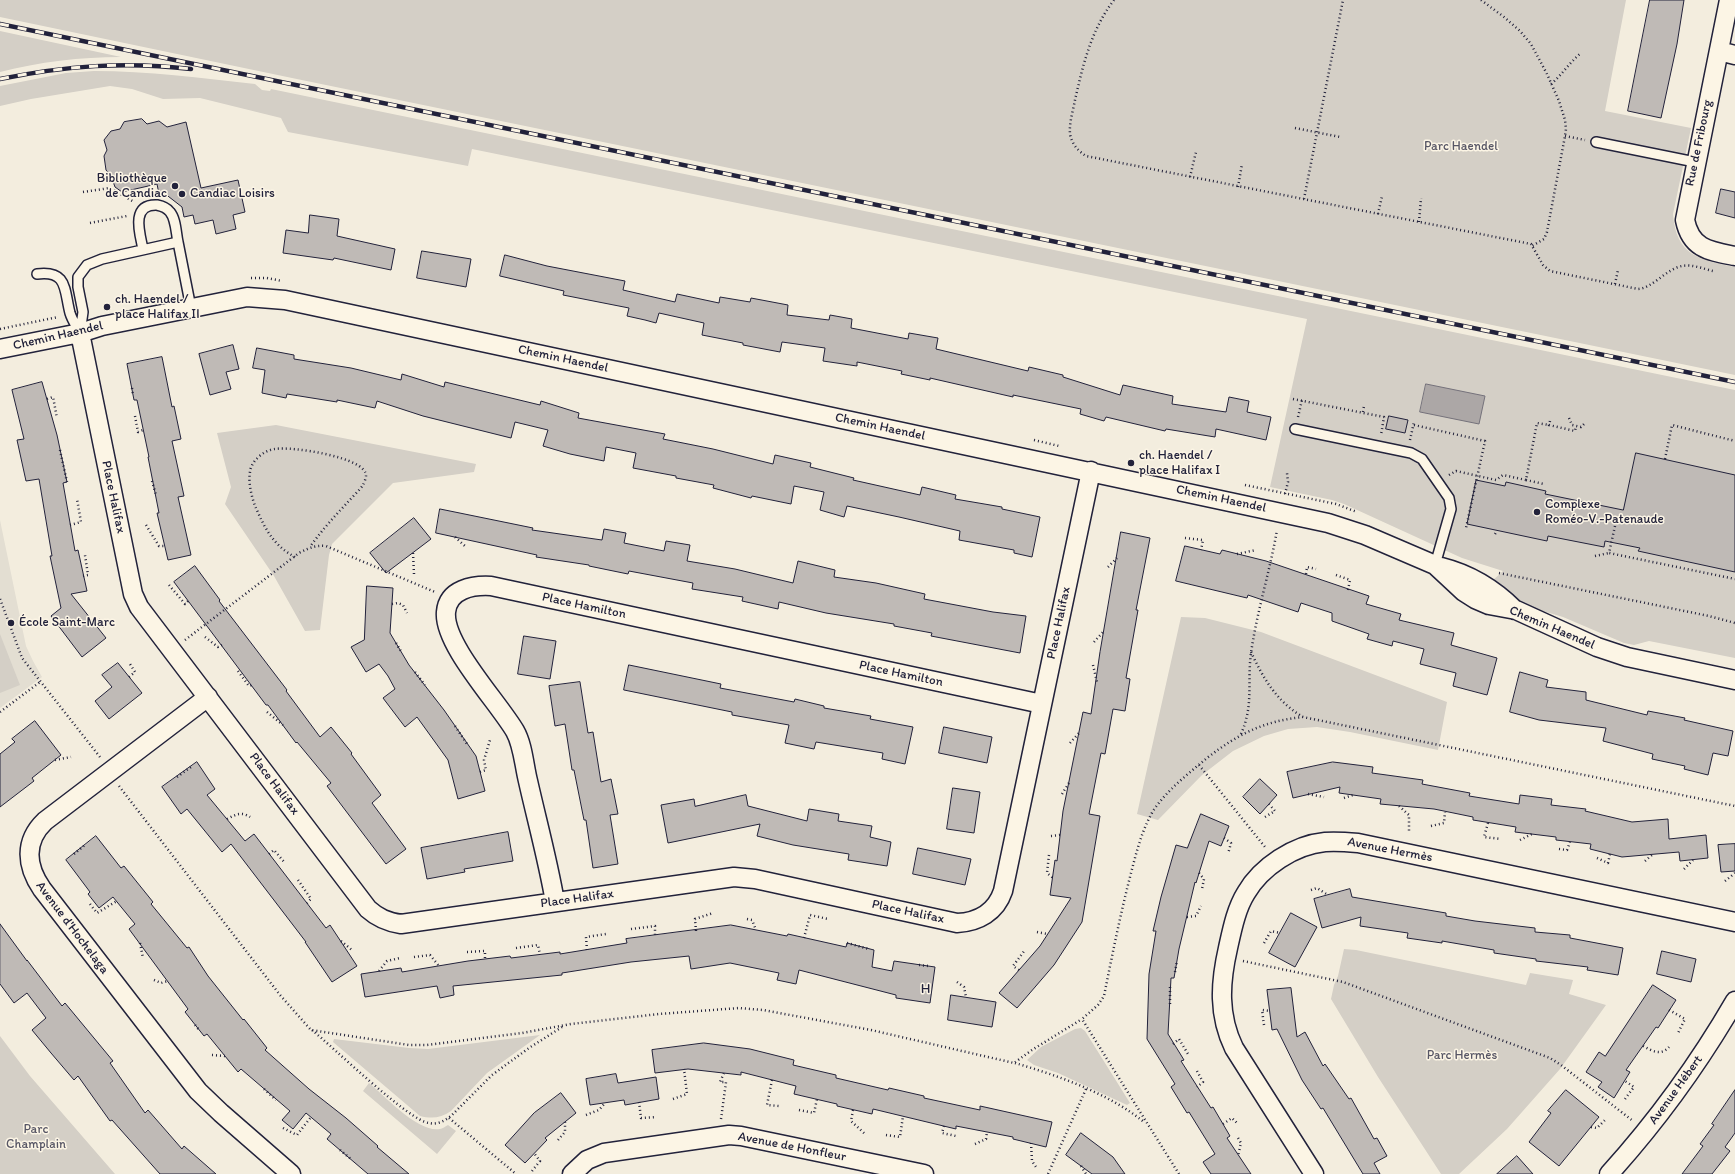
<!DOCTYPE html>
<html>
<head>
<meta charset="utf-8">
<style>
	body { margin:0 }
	canvas { display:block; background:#f3edde }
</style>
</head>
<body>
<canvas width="1735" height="1174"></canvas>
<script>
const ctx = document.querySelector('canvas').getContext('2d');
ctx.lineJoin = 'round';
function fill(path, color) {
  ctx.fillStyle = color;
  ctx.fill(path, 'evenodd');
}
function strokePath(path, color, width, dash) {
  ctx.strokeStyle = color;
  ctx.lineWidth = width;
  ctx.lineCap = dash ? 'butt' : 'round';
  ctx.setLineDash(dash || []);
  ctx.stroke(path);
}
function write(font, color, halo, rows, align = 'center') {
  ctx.font = font + ' Itim,sans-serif';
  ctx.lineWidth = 3;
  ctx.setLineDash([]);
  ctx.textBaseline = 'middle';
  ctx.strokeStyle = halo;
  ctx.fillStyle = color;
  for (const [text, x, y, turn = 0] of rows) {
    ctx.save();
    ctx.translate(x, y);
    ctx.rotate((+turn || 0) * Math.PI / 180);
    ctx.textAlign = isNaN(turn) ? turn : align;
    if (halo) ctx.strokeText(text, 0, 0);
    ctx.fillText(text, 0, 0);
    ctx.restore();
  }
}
const built = new Path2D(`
	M0,520L26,646L33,661L42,677L0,708Z`);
const green = new Path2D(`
	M0,0H1626L1605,111L1691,128L1673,214C1676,256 1700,260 1735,267V375L292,78L0,17Z
	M0,31L121,57C81,57 39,62 0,72Z
	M94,71C148,71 201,78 255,84L262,90L270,91L271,89L1735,390V658L1649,641L1634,645L1624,643L1563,617L1526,606L1512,599L1491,582L1503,571L1462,558L1344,504L1332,500L1270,487L1307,319L472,149L468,166L288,132L281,118L200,98L163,99L132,89L110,86L31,99L0,106V86L66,73Z
	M276,425L476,464L474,472L393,483L332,544L329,555L320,630L305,631L274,576L225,504L231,487L217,433Z
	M1181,617L1205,618L1261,632L1447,702L1438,750L1350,732L1317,727L1288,729L1264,736L1233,751L1202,775L1158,820L1137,814Z
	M0,634L20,685L0,693Z
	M1344,949L1356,950L1526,985L1530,973L1573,980L1569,994L1606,1005L1560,1069L1507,1129L1459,1174H1441L1378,1077L1331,999L1334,985L1338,976Z
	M1081,1028L1085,1031L1130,1103L1127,1105L1058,1073L1034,1065L1027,1060L1041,1047L1075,1029Z
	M540,1035L487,1073L451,1111C441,1118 432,1119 420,1116L333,1042L334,1039L409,1048L428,1049Z
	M0,1036L30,1076L115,1174H0Z
	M369,1083C385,1096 418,1133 440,1129C442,1129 446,1126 448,1125L456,1131L437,1154L363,1091Z`);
const water = new Path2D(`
	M1426,384L1485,396L1479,424L1420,412Z`);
const building = new Path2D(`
	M1650,0H1684L1677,44L1661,118L1628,111Z
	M142,119L147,124L159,121L167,127L186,122L201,188L238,180L245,212L233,215L236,229L216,234L213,220L195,224L193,215L184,217L182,207L164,193L159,194L157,184L122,192L115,187L111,176L106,170L104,156L107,150L104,140L111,131L120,129L124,122Z
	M1721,189L1735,192V218L1716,213Z
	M310,215L339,219L337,236L395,249L391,270L334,258L333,260L283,253L286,230L308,233Z
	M422,251L471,259L466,287L417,278Z
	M505,255L547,266L625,281L623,290L675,302L677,294L719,303L720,297L750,302L751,298L788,305L787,315L829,320L830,315L852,319L851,328L908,339L909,333L938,338L936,349L1028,371L1029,367L1063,375V377L1120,395L1123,385L1173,396L1172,404L1226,412L1229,397L1249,401L1247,412L1271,417L1266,440L1216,429L1215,437L1166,429L1165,431L1106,417L1104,421L1080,414L1081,409L1013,395V397L930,378V380L901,374L902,371L857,362V366L823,361L825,348L782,342L780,352L743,345V343L702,335L704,323L659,313L656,323L645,320L627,316L629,308L563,295L564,291L500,276Z
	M233,345L239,369L226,372L231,389L210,395L199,354Z
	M257,348L294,355V359L351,368L401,380L402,374L444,387L445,382L540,405L541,401L579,413L578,418L665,434L663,439L713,449L773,464L775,455L811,463L810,467L854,478L853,480L920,495L922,487L956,495L955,499L1002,507V509L1040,517L1032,557L1014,553V550L959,540L960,531L899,517L847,506L844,517L820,510L824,492L794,486L791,504L752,496L751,498L713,488L714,485L676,478V476L633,468L636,453L606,447L604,461L570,454L543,446L548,430L515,422L511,438L423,416L377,401L375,408L337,400V402L287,394L286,398L262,393L265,370L253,368Z
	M162,357L172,407L174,406L181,439L172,441L184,496L178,497L191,555L168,560L157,513H159L148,457H149L137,400H134L127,364Z
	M42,382L57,435L67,482L63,483L75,551L78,550L87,591L71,594L106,638L82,657L51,616L61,608L50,556H52L39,479L26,481L17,440L24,439L12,390Z
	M1389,416L1408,420L1405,433L1386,429Z
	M1636,453L1735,475V572L1638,551L1640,548L1605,541L1604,547L1548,536L1547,541L1467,524L1476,480L1505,486L1506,482L1546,491L1545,494L1623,510Z
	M440,509L533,528L532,530L602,540L604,529L626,533L624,543L664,551L666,541L690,545L687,561L735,569L793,583L798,561L835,570L834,577L876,583L925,594L924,599L993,612L1026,616L1020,653L931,636L932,633L894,626V624L826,613L779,602L778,609L742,601L743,597L692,589L693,583L629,571L628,574L589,566V565L536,557L537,555L436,533Z
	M414,518L431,539L386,573L370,553Z
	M1121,532L1150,538L1136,610H1138L1126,678L1130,679L1125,711L1113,709L1105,754L1101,753L1089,814L1100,816L1082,922L1054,965L1017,1008L999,993L1040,946L1071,898L1050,895L1055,860L1057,861L1063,811L1083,712L1091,714L1100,652Z
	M1185,546L1220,554L1222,550L1266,561L1369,596L1366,604L1401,614L1399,620L1454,633L1451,645L1497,658L1487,695L1453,686L1456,673L1420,664L1424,649L1393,641L1392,646L1367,639L1369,634L1332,621V613L1301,603L1298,612L1248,595L1247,598L1176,581Z
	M195,566L220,600L219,601L287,690L286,691L320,737L331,727L352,753L351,754L381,795L372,803L406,849L386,864L327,786L331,783L297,742L296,743L268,705H266L174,582Z
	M367,586L393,588L390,633L409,665L444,710L476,756L485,791L458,799L448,760L417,717L405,727L383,698L395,689L388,676L379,664L366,672L351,647L364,640Z
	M524,636L556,641L550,679L518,674Z
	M118,663L142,693L109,719L95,701L112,687L102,675Z
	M629,665L721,684L720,688L794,702L795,699L824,706V708L871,716L870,719L913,727L905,764L882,759L883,753L816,742L814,749L785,743L789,725L732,715V712L624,690Z
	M1520,672L1548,680L1546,687L1586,692V700L1647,715L1648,711L1685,718L1684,720L1733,731L1728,756L1713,753L1708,775L1684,769L1685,766L1652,759L1653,754L1603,741L1606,728L1539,720L1510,712Z
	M580,682L588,733L593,732L601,782L611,779L618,814L610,815L618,864L593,868L586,820H584L574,770H572L565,724L555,726L549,686Z
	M35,721L61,755L32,778L34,781L0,807V754L15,742L12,739Z
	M944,727L992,737L987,763L939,753Z
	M197,762L215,789L207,795L245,841L254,834L326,928L330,925L357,966L332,982L305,942H306L231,844L222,852L187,809L181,814L162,787Z
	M1333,762L1373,767L1372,773L1423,780L1422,784L1470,793L1469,796L1519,804L1520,795L1552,799L1551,805L1586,809L1585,811L1632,822L1668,819L1669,839L1706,835L1708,858L1680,861L1679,852L1622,857L1590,849L1591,844L1556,840V837L1515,832L1516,827L1473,820V817L1434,809L1380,804L1381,799L1339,793L1340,787L1293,798L1287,772Z
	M1260,779L1277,795L1260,814L1243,797Z
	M953,788L980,792L974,833L947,829Z
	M746,795L748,806L807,821L809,809L839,814L838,821L872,826L870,837L891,842L887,866L848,860L849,854L793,845L757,836L760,824L668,843L661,805L694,799L695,806Z
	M1201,814L1229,826L1221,846L1209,841L1196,883L1195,882L1179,949L1174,978H1171L1168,1034L1184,1060L1181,1061L1211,1108L1213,1107L1230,1136L1227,1138L1251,1174H1211L1203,1162L1215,1154L1189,1112L1187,1113L1171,1087L1175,1084L1147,1039L1149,974L1156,931H1153L1161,897L1176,845L1187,848Z
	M508,832L513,861L464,869L465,872L427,879L421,848Z
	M96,836L121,868L124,866L153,902L151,904L187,948L189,947L208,976L243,1020L244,1019L267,1048L265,1050L309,1089L346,1118L378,1146L377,1147L409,1174H368L327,1139L331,1134L306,1113L293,1129L282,1120L290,1111L241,1069L238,1072L207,1034L204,1036L185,1012L188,1009L129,929L135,924L113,897L99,908L88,894L90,892L66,860Z
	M1735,844V871L1721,872L1718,845Z
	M918,848L971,859L965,885L913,874Z
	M1350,889L1352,897L1446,913V916L1475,921L1535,928V932L1570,935V938L1623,948L1618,975L1587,970L1588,967L1536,961V959L1494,953V950L1442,941V943L1407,938L1408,933L1360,926L1361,917L1322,928L1314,899Z
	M1291,913L1317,927L1295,967L1269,953Z
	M0,924L27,961V960L62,1006L65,1003L113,1061L110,1063L145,1113L148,1110L182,1149L184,1146L216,1174H160L112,1120L110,1121L78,1076L74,1080L51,1053L32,1030L46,1018L27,993L14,1003L0,984Z
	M731,925L787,936L788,934L846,947L847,943L874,950L872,967L892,971L894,961L935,967L930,1003L896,998V995L799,970L796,984L777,980L779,973L730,963L691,969L689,956L631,962L562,973V975L453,986L454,995L440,998L437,986L365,997L361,974L401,968L402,972L468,961L510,956L511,958L560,952V954L627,943L626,939Z
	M1662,951L1696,959L1691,982L1657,974Z
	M1653,985L1676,1000L1658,1028L1656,1027L1626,1070L1630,1072L1614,1098L1598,1087L1602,1082L1586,1072L1599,1052L1605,1056Z
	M1291,988L1297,1037L1305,1032L1323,1066L1325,1064L1349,1099L1351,1098L1374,1139L1377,1138L1387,1156L1374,1163L1380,1174H1363L1323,1108L1321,1109L1302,1080L1277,1029L1272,1030L1267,990Z
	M951,995L996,1002L992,1027L948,1020Z
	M704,1043L750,1049L794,1060L793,1065L836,1075V1078L888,1090L889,1088L924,1096V1098L980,1110V1106L1052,1122L1046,1147L1013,1139V1137L956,1126V1129L873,1109L872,1114L837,1106V1104L794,1094L796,1086L741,1072V1075L688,1069L655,1073L652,1050Z
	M616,1074L618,1083L656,1077L659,1099L625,1105L624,1100L590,1105L586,1079Z
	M1566,1090L1599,1117L1559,1166L1529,1142L1551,1113L1548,1111Z
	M1735,1090V1133L1725,1147L1730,1151L1712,1174H1682L1703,1146L1700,1144L1714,1125L1712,1124Z
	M561,1093L576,1113L545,1138L547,1140L525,1163L505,1145L534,1113Z
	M1081,1133L1113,1157L1125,1174H1092L1066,1155Z
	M1517,1156L1533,1174H1497Z`);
const path = new Path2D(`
	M1114,0C1091,30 1083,65 1075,100C1073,111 1069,123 1070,134C1072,144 1078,151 1086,156L1531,244L1543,265L1550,271L1638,289C1653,288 1666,269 1682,266C1692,264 1704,269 1713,271
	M1481,0L1504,17L1520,31L1531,44L1547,74L1559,101L1565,120L1566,129L1565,136L1547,232L1544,239L1532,246
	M1551,84C1562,75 1569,63 1581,53
	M1295,128L1340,137
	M1565,136L1585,140
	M1190,177L1196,152
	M1238,187L1242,164
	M83,192L110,188L134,202
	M1304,199L1343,0
	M1378,214L1382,196
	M1419,222L1421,198
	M90,223L127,216
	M251,278H267L282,281
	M1615,284L1618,270
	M0,329L58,317
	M132,388L133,395
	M47,399L53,397L57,418
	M1293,399L1384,417L1381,435
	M1363,412L1364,406
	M135,416L138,432L143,430
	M1298,417L1302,400
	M1569,418L1572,425L1581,427L1586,422
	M1550,421L1549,425L1575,431L1576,426
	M1414,425L1485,441L1466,528
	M1034,440L1059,446
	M1410,440L1414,422
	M60,450L67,482
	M1665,459L1672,425L1735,441
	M1449,475L1456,471L1496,480L1503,475L1526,480L1537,423L1549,425
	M1526,480L1544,484
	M152,481L156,495
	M1245,485L1336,504L1357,512
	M1285,494L1288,482L1287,473
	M70,525L81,522L77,499
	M146,525L159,546H165
	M1615,526L1609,553L1735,579
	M1495,534L1497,531
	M455,537L465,546
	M1185,538L1203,540L1201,550
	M413,553L414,574
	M1237,554L1256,550
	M1595,556L1609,553
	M295,557C274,546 265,529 256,508C252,499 248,483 250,472C251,461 264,450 275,449C290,446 367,457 366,476C366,478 364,483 363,485C359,491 352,497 347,503C334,517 321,531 310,547
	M1108,567L1117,558
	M1499,573L1709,616L1735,623
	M1306,574L1307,567L1316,569
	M1336,575L1350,580L1348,590
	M83,576L88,575L85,555
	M169,585L185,604L188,601
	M0,599L22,658L100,757
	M392,604L398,603L403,605L407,613
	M94,623L98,618L105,628
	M205,637L218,647L222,645
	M185,640L299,553C309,548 315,545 326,546L435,592
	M1094,642L1103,632
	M396,643L402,653
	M1251,652C1263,678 1277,702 1303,717
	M1093,665L1097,682
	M238,671L249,686L252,685
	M415,672L425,685
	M129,677L135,672L130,664
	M0,712L40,682
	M267,712L283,725
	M455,726L467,744
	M1241,734C1254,705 1247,683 1251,653C1257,611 1270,571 1277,530
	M1070,743L1079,733
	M55,760L71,757
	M1199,765L1265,847
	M480,772L486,770L484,760L490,740
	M177,777L191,767
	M119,786L280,995L311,1030L409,1045H427L522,1033L571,1024L659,1014L739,1008L763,1010L871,1030L1014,1063L1032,1050L1082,1019
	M1062,794L1069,783
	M1308,794L1324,797
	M1344,798L1353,795
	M1399,806L1409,815V832
	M1265,817L1275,811L1269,804
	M227,819C235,815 241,811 250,817
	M1488,823L1484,837L1501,839
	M1431,826L1444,823L1445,812
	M1051,836L1060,835
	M1224,838L1231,843L1228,854
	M1520,840L1532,834
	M1559,849L1567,850L1570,842
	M74,854L85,845
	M269,854L274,850L285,863
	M1049,855L1047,873L1053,878
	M1597,858L1608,863L1610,854
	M1645,861L1653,854
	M1684,869L1693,860
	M1199,873L1204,879L1202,889
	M298,880L311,899L306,904
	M1725,881L1735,873
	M1311,890L1317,888L1328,895
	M90,904L97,913L117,901
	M1187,917L1196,916L1201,906
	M747,919L752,920L756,930
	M631,929L655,926V936
	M696,931L695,919L713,913
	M1037,932L1047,934
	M804,938L810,915L828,919
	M341,941L352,950
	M140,943L143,958
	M847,943L869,949
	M1264,943L1271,931L1280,933
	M516,948L538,945L540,954
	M587,950L586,937L606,934
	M467,952L485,951V959
	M414,957L430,955L439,966
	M1243,961L1343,982L1550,1058L1561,1065L1633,1121
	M919,965L929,966
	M1019,970L1013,966L1025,950
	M379,971L387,961L400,958
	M1175,972L1177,961
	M154,980L161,983L168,981
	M957,982L964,987L966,997
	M1170,1004V987
	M1669,1010L1685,1019L1678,1033
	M195,1025L200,1031
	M1264,1025L1262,1010L1270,1011
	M312,1030C333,1047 409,1121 429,1123C437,1125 444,1121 451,1116L492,1075L529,1048L562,1027
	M1173,1044L1179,1039L1188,1054
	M1643,1046C1652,1051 1661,1056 1669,1047
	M212,1055L225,1056
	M1015,1063C1059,1076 1108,1093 1144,1122
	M1197,1071L1203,1082L1197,1087
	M772,1080L767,1105L779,1106
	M264,1089L276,1100
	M673,1099L687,1094L684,1069
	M1625,1099L1634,1087L1625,1081
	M639,1102L641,1118L656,1117
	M799,1110L814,1113L817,1099
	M853,1110L851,1121L866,1135
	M586,1115L599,1110L605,1103
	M449,1118L516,1174
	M721,1119L726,1082H720L724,1073
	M1223,1124L1232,1118L1237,1123
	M944,1126L942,1133L956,1136
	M1591,1127L1597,1128L1605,1120
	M283,1128L297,1135L311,1117
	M886,1135L900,1137L903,1116
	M1238,1138L1241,1143L1238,1156
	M558,1140L565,1132V1122
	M1031,1143L1032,1161L1036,1167
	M975,1144L986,1139L987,1132
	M340,1150L351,1159
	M1081,1166L1086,1174
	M532,1171L540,1161L534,1153
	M1048,1174L1086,1089
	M1179,1174L1082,1019L1098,1005L1104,996C1112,956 1120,916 1130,877C1136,854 1141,832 1153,811C1167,790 1188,774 1207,758C1238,734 1264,721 1303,717L1735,806`);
const lane = new Path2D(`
	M1596,142L1695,162
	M143,249C140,234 130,204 157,205C162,206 167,208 170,212C176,219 176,233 178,242
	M37,274C68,270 64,290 70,313C72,320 77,327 80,333
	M80,333L83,312L78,287V277L87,265L102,259L178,242L191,308
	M1295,429L1411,453L1422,459L1449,498L1451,509L1435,565`);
const street = new Path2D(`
	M1729,0L1685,220C1691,249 1709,251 1735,256
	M1719,51L1735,55
	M80,333L133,594L139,607L368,909C378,918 387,922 401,924L734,877L755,879L957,923C978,922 996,912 1003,891L1091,471
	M0,349L80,333L102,326L247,297L285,300L1328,523L1365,535L1435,565L1464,592L1475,599L1489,605L1516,610L1597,647L1627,657L1735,680
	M1441,567C1469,574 1495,590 1515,610
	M208,697L45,821C24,841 26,866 42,889L198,1091L221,1113L291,1174
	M555,902C548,861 537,821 528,781C524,765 523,745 515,731C498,702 443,644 446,612C448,589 473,585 491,586L1042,704
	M572,1174L587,1160L604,1153L729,1135L741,1136L924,1174
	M1314,1174L1234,1048C1218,1015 1220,983 1228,948C1232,930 1236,909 1246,893C1261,867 1294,845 1325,842C1336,841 1347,842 1358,843L1735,922
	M1609,1174C1657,1121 1699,1063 1735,1001`);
const rail = new Path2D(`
	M0,24L1735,382
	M0,79C65,66 125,61 191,69`);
const markers = [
	[175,186,4,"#22223b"],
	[182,194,4,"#22223b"],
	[107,307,4,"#22223b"],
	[1131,463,4,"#22223b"],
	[1537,512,4,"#22223b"],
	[11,623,4,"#22223b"]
];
const streetNames = [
	["Rue de Fribourg",1699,143,-78],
	["Chemin Haendel",58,336,-13],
	["Chemin Haendel",563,359,12],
	["Chemin Haendel",880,427,12],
	["Place Halifax",113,497,78],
	["Chemin Haendel",1221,499,12],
	["Place Hamilton",584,606,12],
	["Place Halifax",1059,623,-78],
	["Chemin Haendel",1552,628,23],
	["Place Hamilton",901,674,12],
	["Place Halifax",274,784,53],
	["Avenue Hermès",1390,850,11],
	["Place Halifax",577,899,-8],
	["Place Halifax",908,912,12],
	["Avenue d'Hochelaga",72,928,53],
	["Avenue Hébert",1676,1090,-54],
	["Avenue de Honfleur",792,1147,11]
];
const parkNames = [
	["Parc Haendel",1461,147],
	["Parc Hermès",1462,1056],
	["Parc",36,1130],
	["Champlain",36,1145]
];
const poiNames = [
	["Bibliothèque",167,179,"right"],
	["de Candiac",167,194,"right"],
	["Candiac Loisirs",190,194],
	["ch. Haendel /",115,300],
	["place Halifax II",115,315],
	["ch. Haendel /",1139,456],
	["place Halifax I",1139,471],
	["Complexe",1545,505],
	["Roméo-V.-Patenaude",1545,520],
	["École Saint-Marc",19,623]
];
const neighbourhoodNames = [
	["H",926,989]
];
fill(built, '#e3ded2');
fill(green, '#d4cfc6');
fill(water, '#aca7a6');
strokePath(water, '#75727b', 1);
fill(building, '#bfbab6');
strokePath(building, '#22223b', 1);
strokePath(lane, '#22223b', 12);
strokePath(street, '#22223b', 21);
strokePath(path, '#22223b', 2.5, [1, 3]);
strokePath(lane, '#fcf5e5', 9);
strokePath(street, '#fcf5e5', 18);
strokePath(rail, '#22223b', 4.5);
strokePath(rail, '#fcf5e5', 3, [9]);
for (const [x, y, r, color] of markers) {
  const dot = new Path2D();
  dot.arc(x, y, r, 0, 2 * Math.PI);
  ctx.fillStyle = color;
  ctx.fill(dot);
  strokePath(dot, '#fcf5e5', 1.5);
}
write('13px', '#22223b', '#fcf5e5', streetNames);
write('13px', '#575665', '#fcf5e5', parkNames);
write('13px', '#22223b', '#fcf5e5', poiNames, 'left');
ctx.letterSpacing = '1px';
write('14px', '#22223b', '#fcf5e5', neighbourhoodNames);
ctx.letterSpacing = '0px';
</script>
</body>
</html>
